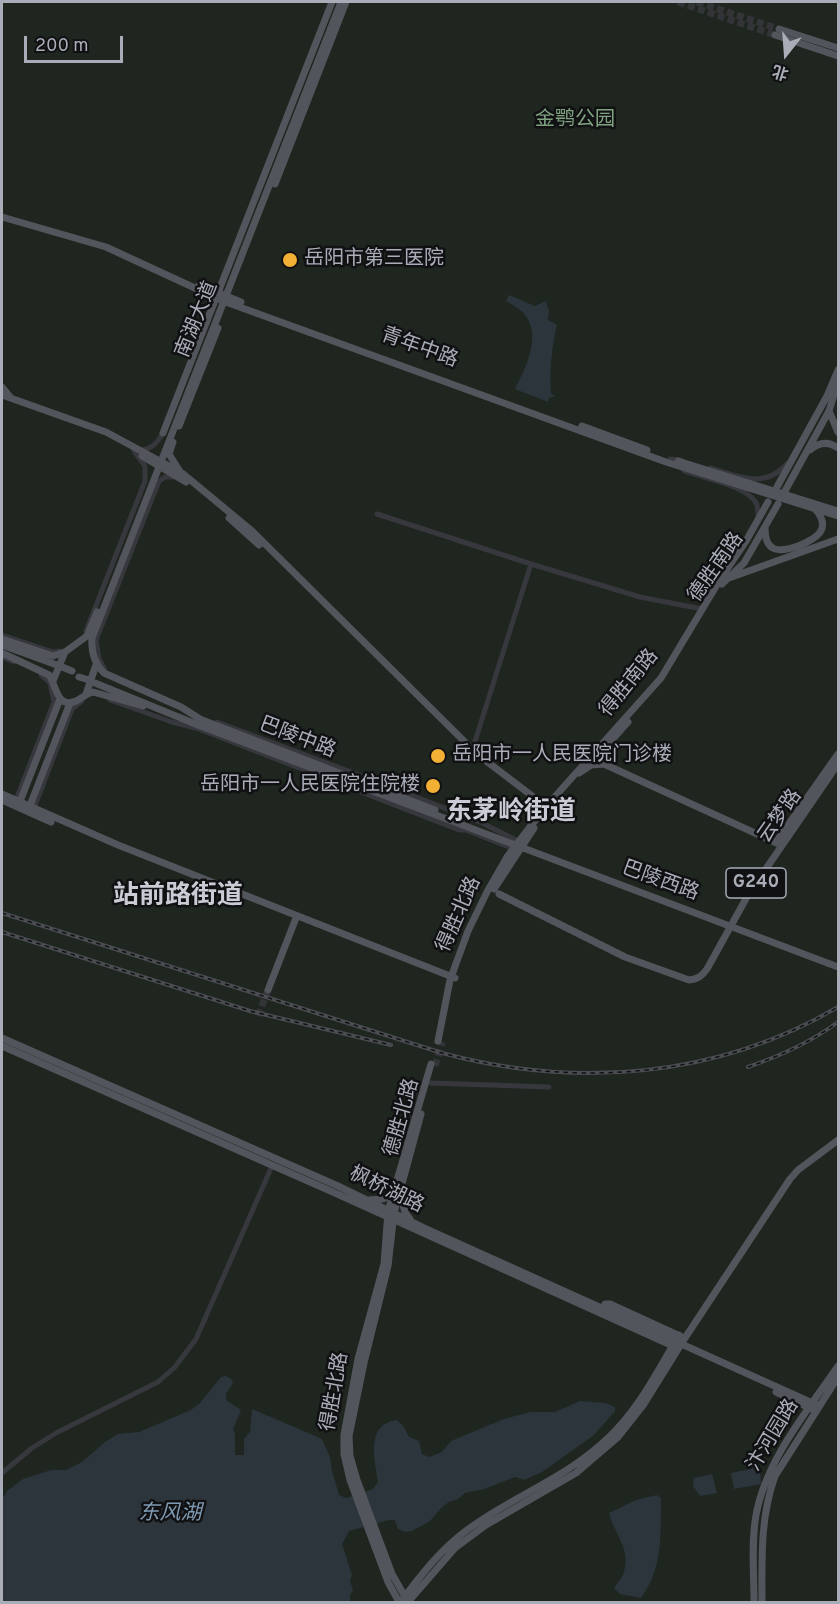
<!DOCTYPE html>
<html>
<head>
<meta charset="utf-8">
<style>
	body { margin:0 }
	#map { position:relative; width:840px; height:1604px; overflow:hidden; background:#161618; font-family:Overpass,"Noto Sans SC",sans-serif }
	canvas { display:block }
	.frame { position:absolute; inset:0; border:3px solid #a8adb8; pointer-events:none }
	.north { position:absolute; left:756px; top:24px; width:60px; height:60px; -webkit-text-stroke:4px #111113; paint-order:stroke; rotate:197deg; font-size:16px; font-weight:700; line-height:24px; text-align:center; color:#a8adb8 }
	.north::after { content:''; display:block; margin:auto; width:21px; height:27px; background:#a8adb8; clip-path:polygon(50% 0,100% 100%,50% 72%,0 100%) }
	.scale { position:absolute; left:24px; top:36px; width:99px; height:27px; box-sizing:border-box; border:3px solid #a8adb8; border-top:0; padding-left:8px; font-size:18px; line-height:21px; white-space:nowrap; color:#a8adb8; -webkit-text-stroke:4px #111113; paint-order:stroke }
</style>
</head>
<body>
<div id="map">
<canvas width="840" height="1604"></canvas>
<div class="frame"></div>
<div class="north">北</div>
<div class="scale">200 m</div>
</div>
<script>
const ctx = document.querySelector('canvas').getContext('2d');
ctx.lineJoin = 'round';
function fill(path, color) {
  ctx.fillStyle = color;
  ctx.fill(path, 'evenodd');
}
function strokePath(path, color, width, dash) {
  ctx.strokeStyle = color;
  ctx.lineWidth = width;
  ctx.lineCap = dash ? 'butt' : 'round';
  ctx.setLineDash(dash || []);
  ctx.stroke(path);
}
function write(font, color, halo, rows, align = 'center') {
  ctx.font = font + ' Overpass,"Noto Sans SC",sans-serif';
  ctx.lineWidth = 5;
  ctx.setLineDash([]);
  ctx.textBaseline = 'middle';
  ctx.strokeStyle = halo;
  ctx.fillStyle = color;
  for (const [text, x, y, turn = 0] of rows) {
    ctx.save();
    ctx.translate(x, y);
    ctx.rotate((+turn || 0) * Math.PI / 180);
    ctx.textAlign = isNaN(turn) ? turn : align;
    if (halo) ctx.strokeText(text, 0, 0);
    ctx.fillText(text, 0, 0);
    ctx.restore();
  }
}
const green = new Path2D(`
	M2,2H838V1602H2Z`);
const water = new Path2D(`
	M509,295L535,306L546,301L549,311L548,320L557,325C552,347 549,370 551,393L555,396L549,398L548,402L515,389C525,370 542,335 525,315C521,309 512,305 506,301Z
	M226,1376L231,1379L233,1383L226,1394V1400L241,1410L233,1429L235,1434V1455H244V1439L250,1432L252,1409L322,1439L330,1457L332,1471L339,1495L346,1498L373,1489L378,1482C375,1459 365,1424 397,1420L404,1427L409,1437L419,1441L422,1454L429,1457L442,1452L451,1441L504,1419L530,1412H555L580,1401L605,1403L615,1407V1411L594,1435L542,1472L524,1480L515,1477L484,1489L465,1493L458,1499L449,1502L442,1507L430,1521L412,1531L405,1532L398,1529L395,1520H389L349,1531L342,1544L352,1575L350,1581L353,1590L350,1595V1602H2V1496H5L7,1491L23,1479L51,1470H66L82,1462L105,1442L118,1434L139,1432L191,1410L200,1403L221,1377Z
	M760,1467L761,1484L734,1489L731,1473Z
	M712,1474L717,1493L700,1496L693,1486L694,1478Z
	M657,1495L661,1498C660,1536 664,1566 641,1598L620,1594L614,1588C617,1583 622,1578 624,1572C631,1548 614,1534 609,1513L636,1500Z`);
const majorTunnel = new Path2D(`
	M678,2L775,35
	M697,2L779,29
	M258,1016L268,990
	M435,1066L442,1042`);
const minor = new Path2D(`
	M141,450C152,449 157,443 163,433
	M670,459L681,460
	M710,468C739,476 763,490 787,464
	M684,471C702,478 750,486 757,505C758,509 758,516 758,520
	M377,514L531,564L640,597L702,609
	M86,631L145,481V466L134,451
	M2,635L53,652L60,651
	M2,657L14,662
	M105,670L99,659L96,640L159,481L165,477H176
	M110,700L172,722L196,728L459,830H466L514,849
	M217,722L386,785L482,823L520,842
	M471,754L531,564
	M16,800L54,702L50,683L41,675
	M34,808L72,709L82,701
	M430,1083L549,1087
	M2,1473L32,1448L56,1433L158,1382L175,1367L196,1339L272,1166`);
const major = new Path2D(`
	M779,29L838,48
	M775,35L838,56
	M275,184L346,2
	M2,217L106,247L223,301L666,462L838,516
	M199,285L241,302
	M2,387L10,397
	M2,395L106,432L182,473L252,531L477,754L548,808
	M829,411L838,432
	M179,426L218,328
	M582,426L647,450
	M163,433L332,2
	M173,442L169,454L179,470
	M810,450C819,442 828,441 838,448
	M142,456L186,482
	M678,461L838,511
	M777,487L827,396L838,370
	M785,491L829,411L838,382
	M229,518L259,545
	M765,528C765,552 778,553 798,546C816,539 833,529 815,509
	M729,578L838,539
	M722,584L744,563L778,504
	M2,639L53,656L65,652L87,636L97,612
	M2,645L57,665
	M2,653L49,675C56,684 57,710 76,701C82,698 86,694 93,692L143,706
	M62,667L72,671
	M79,677L89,680
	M53,681L65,652
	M95,683L198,725L838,967
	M86,694L96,665
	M197,718L435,810
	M200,719L181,707L104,673C95,664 91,651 92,638L341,2
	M604,764L601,760L602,751L628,722
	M604,764L781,845
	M579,773L591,765L604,764
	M2,794L118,845L455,978
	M529,799L545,812
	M2,800L51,822
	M19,804L60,699
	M29,808L70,703
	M776,842L838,754
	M494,889L534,828
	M499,894L625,957L689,980C698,979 702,976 707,969L748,895L838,764
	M268,990L296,918
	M2,1038L338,1186L424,1228L819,1406
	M438,1041L450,980L468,931L487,892L507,857L543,810L661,678L721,578L746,541L768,502
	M2,1046L335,1193L673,1346
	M400,1194L405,1212L410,1219
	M369,1200L383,1199L394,1192
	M602,1309L605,1304H610L682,1337
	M776,1392L816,1411
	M402,1600C422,1574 441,1549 467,1530C514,1495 566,1479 609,1437C639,1409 658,1370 679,1335
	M399,1602L388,1582L350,1480L344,1454V1435L358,1359L384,1264L388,1211L431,1064
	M408,1602L455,1548L486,1525L576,1473L618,1437L644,1404L685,1338L790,1179L798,1170L838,1140
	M408,1602L392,1574L357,1480L350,1456L349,1436L364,1363L388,1266L394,1213L421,1114
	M754,1602C754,1574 751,1543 756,1515C766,1460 808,1410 838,1366
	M762,1602C762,1559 760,1518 775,1476L838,1377`);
const rail = new Path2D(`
	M2,913L442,1053C576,1089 717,1078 838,1007
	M2,932L250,1011L391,1045
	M748,1067C780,1056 811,1042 838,1022`);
const markers = [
	[290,260,8,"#f2b134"],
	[438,756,8,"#f2b134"],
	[433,786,8,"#f2b134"]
];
const shields = [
	[756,883,60]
];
const shieldNames = [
	["G240",756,883]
];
const parkNames = [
	["金鹗公园",575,121]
];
const poiNames = [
	["岳阳市第三医院",304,260],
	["岳阳市一人民医院门诊楼",452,756],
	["岳阳市一人民医院住院楼",420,786,"right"]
];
const streetNames = [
	["南湖大道",198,320,-68],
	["青年中路",419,349,20],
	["德胜南路",717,568,-55],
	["得胜南路",630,684,-51],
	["巴陵中路",297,739,21],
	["云梦路",781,817,-55],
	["巴陵西路",660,882,20],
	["得胜北路",460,915,-66],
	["德胜北路",403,1118,-74],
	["枫桥湖路",386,1191,26],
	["得胜北路",336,1392,-80],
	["汴河园路",774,1436,-59]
];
const waterNames = [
	["东风湖",170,1515]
];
const districtNames = [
	["东茅岭街道",511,814],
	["站前路街道",178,898]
];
fill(green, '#1e261f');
fill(water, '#2c353c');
strokePath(majorTunnel, '#333438', 7, [7, 3.5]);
strokePath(minor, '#37383d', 5);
strokePath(major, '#53555c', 7);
strokePath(rail, '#4a4c52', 4);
strokePath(rail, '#111113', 1.5, [4.5]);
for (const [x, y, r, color] of markers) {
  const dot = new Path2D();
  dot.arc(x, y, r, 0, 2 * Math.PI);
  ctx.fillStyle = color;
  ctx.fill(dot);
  strokePath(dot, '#111113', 2);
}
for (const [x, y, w] of shields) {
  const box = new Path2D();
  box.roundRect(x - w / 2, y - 15, w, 30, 4.5);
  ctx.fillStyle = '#111113';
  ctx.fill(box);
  strokePath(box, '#a8adb8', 1.5);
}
write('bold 18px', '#a8adb8', null, shieldNames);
write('20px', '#7fa381', '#111113', parkNames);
write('20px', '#a8adb8', '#111113', poiNames, 'left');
write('20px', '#a8adb8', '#111113', streetNames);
write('italic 21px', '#7f9bb3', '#111113', waterNames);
write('bold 26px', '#c9ccd4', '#111113', districtNames);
</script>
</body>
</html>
